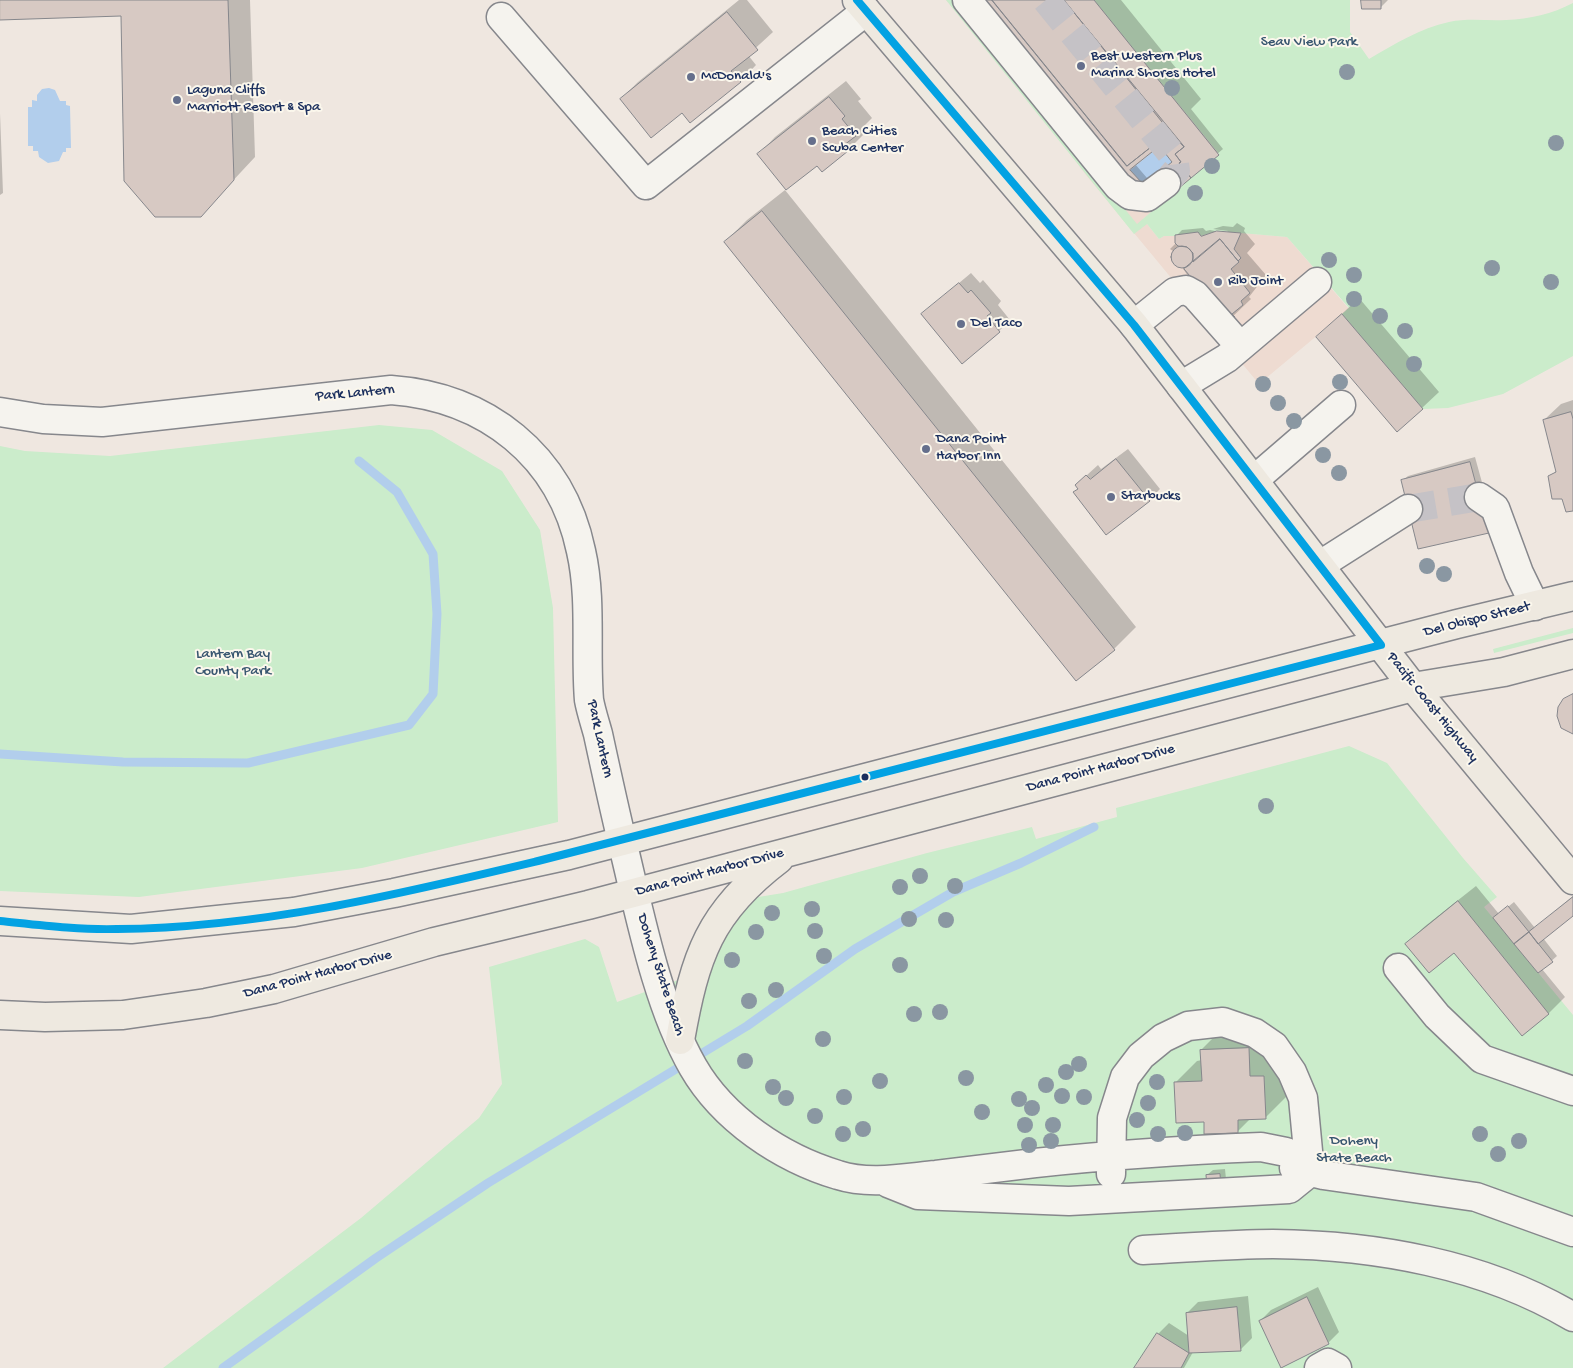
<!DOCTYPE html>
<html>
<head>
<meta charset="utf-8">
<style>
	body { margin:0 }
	canvas { display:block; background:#efe7e0 }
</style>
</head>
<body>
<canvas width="1573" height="1368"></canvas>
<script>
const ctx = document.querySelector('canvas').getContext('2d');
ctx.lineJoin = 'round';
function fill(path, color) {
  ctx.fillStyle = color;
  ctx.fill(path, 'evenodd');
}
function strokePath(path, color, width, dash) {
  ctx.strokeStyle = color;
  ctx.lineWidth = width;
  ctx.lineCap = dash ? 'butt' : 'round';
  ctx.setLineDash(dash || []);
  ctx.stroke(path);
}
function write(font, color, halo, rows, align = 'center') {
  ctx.font = font + ' "Gochi Hand",sans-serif';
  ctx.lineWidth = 4;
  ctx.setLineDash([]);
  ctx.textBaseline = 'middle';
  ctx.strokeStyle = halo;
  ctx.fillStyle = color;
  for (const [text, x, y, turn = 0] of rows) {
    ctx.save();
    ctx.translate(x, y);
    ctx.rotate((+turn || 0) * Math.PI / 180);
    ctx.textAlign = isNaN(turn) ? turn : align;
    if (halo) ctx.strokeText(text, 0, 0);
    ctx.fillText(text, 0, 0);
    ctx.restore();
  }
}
const built = new Path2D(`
	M946,0H1094L1219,155L1143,219L1159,239L1164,236H1201L1217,231L1287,237L1349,309L1259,384L1086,175L1042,116Z`);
const green = new Path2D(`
	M946,0H954L1137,224L1219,154L1094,0H1350V32L1369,59C1395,44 1420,28 1449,22C1468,18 1487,21 1506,20C1530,19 1552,14 1573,3V356L1503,394L1448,408L1423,409L1342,314L1349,308L1287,237L1217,231L1201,236H1164L1159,239L1147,224L1134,234Z
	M379,425L432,430L502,471L540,530L553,608L558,822L362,868L139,897L0,891V446L25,451L110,456Z
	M1573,628V633L1494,653L1493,649Z
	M1349,746L1387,763L1463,858L1497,897L1484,907L1573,1015V1368H163L361,1218L479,1118L502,1084L489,967L585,939L599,947L617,1002L706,970L746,899L783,893L927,853L1032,827L1036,839L1117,817L1116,808Z`);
const water = new Path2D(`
	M49,88L55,90L60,101H66V105L70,106L71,148H66V152H63L59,161L48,163L39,157L38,151H33V146H28V107H32V100L37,101V95L42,89Z
	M1155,150L1161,156L1165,153L1172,162L1146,183H1142L1130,170Z`);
const shadow = new Path2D(`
	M0,0H250L255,157L200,216L122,14L0,19Z
	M739,0H747L773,32L748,55L756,65L740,82L682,111L621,99L638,82Z
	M987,0H1121L1201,99L1191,109L1223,149L1173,191L1140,187ZM1156,148L1166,152L1174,161L1153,179L1147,178L1135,164Z
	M1362,0H1388L1381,7Z
	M846,81L861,99L858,101L872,118L861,129L864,134L848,150L822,171L817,164L759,154L775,137Z
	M0,113L3,193L0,195Z
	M785,190L1136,627L1114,649L1077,679L725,242L747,220Z
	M1237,223L1245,228L1244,231L1255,244L1247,253L1266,275L1249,297L1251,299L1229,320L1191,274L1188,276L1182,267L1177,266L1172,260L1173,251L1170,249L1176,243V236L1182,230L1203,228L1206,231L1210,230L1226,233L1228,231L1213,229L1223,226L1233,227Z
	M971,273L980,283L983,280L1001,301L998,305L1010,320L999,331L922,314Z
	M1359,298L1439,392L1422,408L1317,337Z
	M1573,400V510L1550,477L1557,470L1544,420L1561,404Z
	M1128,449L1160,489L1149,500L1076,485L1098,465L1101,469Z
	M1475,457L1494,526L1489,532L1419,548L1402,481L1408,476Z
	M1476,886L1499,914L1514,902L1535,928L1573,896V914L1543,938L1557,956L1542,969L1565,997L1548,1014L1455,951L1407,944L1424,927Z
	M1271,1026L1272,1055L1287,1096L1265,1118H1251L1237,1132L1205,1121L1175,1083L1197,1061L1202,1060L1201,1050L1223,1028Z
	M1225,1169L1226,1179L1220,1185L1207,1175L1213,1170Z
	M1318,1287L1339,1332L1328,1343L1282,1367L1260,1321L1271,1310Z
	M1248,1296L1252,1338L1241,1349L1193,1352L1184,1368H1136L1158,1334L1169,1323L1189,1336L1187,1313L1198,1302Z`);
const stream = new Path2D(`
	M0,754L123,762L248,763L409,725L433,694L437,614L433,554L397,492L359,461
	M223,1368L376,1258L488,1183L747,1026L855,949L953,892L1021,863L1094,827`);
const building = new Path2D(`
	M0,0H228L234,180L201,217H155L124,181L121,16L0,20Z
	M986,0H992L1127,166L1170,132L1184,147L1175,154L1181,162L1179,163L1191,178L1173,193L1139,188ZM1155,150L1161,157L1165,153L1172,162L1146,183H1142L1130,170Z
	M992,0H1064L1170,132L1127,166Z
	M1064,0H1094L1219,155L1191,178L1179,163L1181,162L1175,154L1184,147Z
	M1361,0H1381V9H1362Z
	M727,12L758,50L731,71L741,82L690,123L682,113L651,138L620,99Z
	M829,97L845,116L842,119L856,136L844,145L848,151L822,172L817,166L786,190L757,154Z
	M762,211L1115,650L1076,681L724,242Z
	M1217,231L1241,233L1234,249L1241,258L1238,261L1220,239L1193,262V253L1187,247L1178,246L1175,243V235L1198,232L1201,236Z
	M1220,239L1239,262L1231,269L1250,293L1241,301L1243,305L1232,314L1235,317L1229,322L1184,269Z
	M1171 257a11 11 0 1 1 22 0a11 11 0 1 1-22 0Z
	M959,283L968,293L971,290L991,313L987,316L1000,332L962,364L921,314Z
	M1342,314L1423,409L1397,432L1316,337Z
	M1571,412L1573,419V511L1566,512L1562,499H1552L1548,476L1556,472L1543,420Z
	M1116,459L1150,501L1106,535L1073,492L1078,489L1075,485L1086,475L1090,479Z
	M1470,462L1489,533L1418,549L1401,480Z
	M1573,694V734L1561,728L1557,716L1558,707L1563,699Z
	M1573,897V916L1538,944L1529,932Z
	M1458,901L1549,1014L1522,1036L1454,953L1429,973L1405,944Z
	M1508,906L1529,932L1514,944L1493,918Z
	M1529,932L1553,962L1538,973L1514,944Z
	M1249,1048L1250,1076H1264L1266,1119L1238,1120V1133L1204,1134V1122L1176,1123L1174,1082L1202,1081L1200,1050Z
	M1220,1174L1221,1186L1207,1187L1206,1175Z
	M1307,1297L1329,1344L1281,1368L1259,1321Z
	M1237,1307L1241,1351L1189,1353L1186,1313Z
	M1157,1333L1189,1353L1181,1368H1134Z`);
const minorTunnel = new Path2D(`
	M1046,0L1174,157L1176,171L1166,183
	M1408,509L1479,497`);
const minor = new Path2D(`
	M967,0L1118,186L1130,195L1147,197L1166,183
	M501,17L646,185L866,11
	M1134,325L1175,292L1186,290L1195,295L1240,346
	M1181,386L1227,358L1317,282
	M0,412L43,419L102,422L391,390C486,397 561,455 581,551C592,599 585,651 589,700C591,711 595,723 598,734C606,771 614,808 623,845C640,915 657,1004 693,1067C723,1119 781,1158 838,1175C869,1185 904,1178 936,1175C969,1171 1002,1167 1035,1163C1110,1155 1186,1150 1261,1147L1286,1152L1310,1172
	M1254,480L1341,405
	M1479,497L1495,508L1519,573L1535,606
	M1320,565L1408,509
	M1398,968L1437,1016L1482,1059L1573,1091
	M1294,1168L1323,1175L1476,1197L1573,1232
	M1111,1174L1112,1118L1125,1077L1141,1056L1163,1038L1188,1026L1223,1022L1255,1033L1274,1046L1292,1072L1303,1098L1310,1172
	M888,1183L918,1195L1069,1201L1289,1189L1310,1172
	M1143,1250C1186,1248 1230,1244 1273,1244C1375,1245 1484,1264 1573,1317
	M1319,1368L1328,1363L1337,1368`);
const major = new Path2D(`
	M0,921L131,929L294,912L394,893L569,855L1457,624L1573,596
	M0,1015L45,1017L123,1015L206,1003L274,989L434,942L588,905L1413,687L1504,672L1573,654
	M680,1040C695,956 709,912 779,859`);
const highway = new Path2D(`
	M857,0L1134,325L1413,687L1573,880`);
const bus1 = new Path2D(`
	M0,921C39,925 78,930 117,929C259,928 400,894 538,861L1381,645L1134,325L857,0`);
const trees = [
	[1347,72],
	[1172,88],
	[1556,143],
	[1212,166],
	[1195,193],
	[1329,260],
	[1492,268],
	[1354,275],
	[1551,282],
	[1354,299],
	[1380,316],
	[1405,331],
	[1414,364],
	[1340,382],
	[1263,384],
	[1278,403],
	[1294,421],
	[1323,455],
	[1339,473],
	[1427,566],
	[1444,574],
	[1266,806],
	[920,876],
	[955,886],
	[900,887],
	[812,909],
	[772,913],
	[909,919],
	[946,920],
	[815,931],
	[756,932],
	[824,956],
	[732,960],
	[900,965],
	[776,990],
	[749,1001],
	[940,1012],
	[914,1014],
	[823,1039],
	[745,1061],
	[1079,1064],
	[1066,1072],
	[966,1078],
	[880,1081],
	[1157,1082],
	[1046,1085],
	[773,1087],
	[1062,1096],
	[844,1097],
	[1084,1097],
	[786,1098],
	[1019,1099],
	[1148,1103],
	[1032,1108],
	[982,1112],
	[815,1116],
	[1137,1120],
	[1025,1125],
	[1053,1125],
	[863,1129],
	[1185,1133],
	[843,1134],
	[1158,1134],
	[1480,1134],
	[1051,1141],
	[1519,1141],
	[1029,1145],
	[1498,1154]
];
const markers = [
	[1081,66,5,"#656f8c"],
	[691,77,5,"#656f8c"],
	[177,100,5,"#656f8c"],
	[812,141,5,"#656f8c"],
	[1218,282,5,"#656f8c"],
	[961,324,5,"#656f8c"],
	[926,449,5,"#656f8c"],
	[1111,497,5,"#656f8c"],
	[865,777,4.5,"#1b2f5e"]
];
const parkNames = [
	["Seav View Park",1309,43],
	["Lantern Bay",233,655],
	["County Park",233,672],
	["Doheny",1354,1142],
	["State Beach",1354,1159]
];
const poiNames = [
	["Best Western Plus",1091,57],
	["Marina Shores Hotel",1091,74],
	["McDonald's",701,77],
	["Laguna Cliffs",187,91],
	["Marriott Resort & Spa",187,108],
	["Beach Cities",822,132],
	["Scuba Center",822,149],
	["Rib Joint",1228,282],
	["Del Taco",971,324],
	["Dana Point",936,440],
	["Harbor Inn",936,457],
	["Starbucks",1121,497]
];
const streetNames = [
	["Park Lantern",355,394,-5],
	["Del Obispo Street",1477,620,-14],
	["Pacific Coast Highway",1432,708,51],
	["Park Lantern",599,739,78],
	["Dana Point Harbor Drive",1101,769,-15],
	["Dana Point Harbor Drive",710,873,-15],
	["Dana Point Harbor Drive",318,975,-15],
	["Doheny State Beach",660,975,72]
];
fill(built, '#eedbd1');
fill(green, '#cbeccb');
fill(water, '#b2ceec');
fill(shadow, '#0003');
strokePath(stream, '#b2ceec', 9);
fill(building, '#d7c9c3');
strokePath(building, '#86878c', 1);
strokePath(minorTunnel, '#c5c2c6', 28, [28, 14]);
strokePath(minor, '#86878c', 31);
strokePath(major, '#86878c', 31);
strokePath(highway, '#86878c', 31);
strokePath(minor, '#f5f3ee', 28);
strokePath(major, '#eee9e0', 28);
strokePath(highway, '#eee9e0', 28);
strokePath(bus1, '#03a2e3', 8);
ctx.fillStyle = '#8a97a2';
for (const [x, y] of trees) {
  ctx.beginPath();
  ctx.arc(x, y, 8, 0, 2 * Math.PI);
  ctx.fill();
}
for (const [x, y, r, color] of markers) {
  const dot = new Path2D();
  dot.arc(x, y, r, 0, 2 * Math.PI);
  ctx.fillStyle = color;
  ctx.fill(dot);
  strokePath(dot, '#fbf7ec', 2);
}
write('15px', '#385670', '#fbf7ec', parkNames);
write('15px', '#1b2f5e', '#fbf7ec', poiNames, 'left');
write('15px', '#1b2f5e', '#fbf7ec', streetNames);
</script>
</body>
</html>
